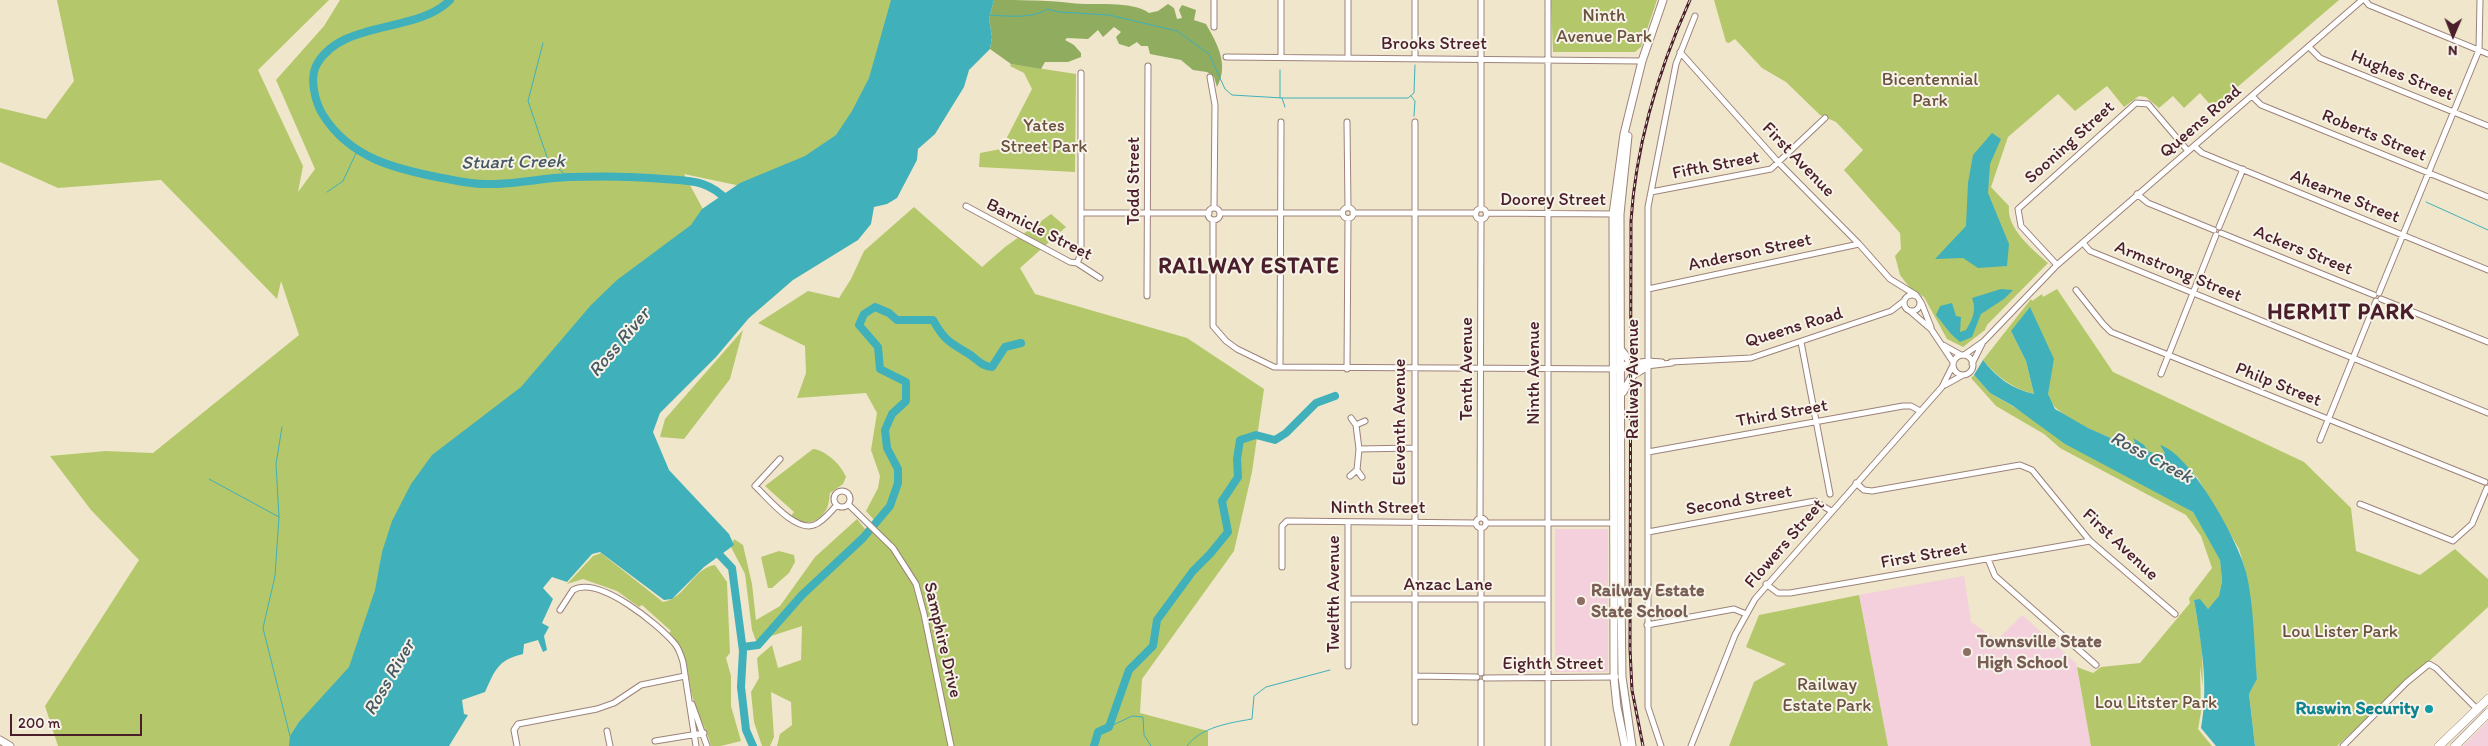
<!DOCTYPE html>
<html>
<head>
<meta charset="utf-8">
<style>
	body { margin:0 }
	#map { position:relative; width:2488px; height:746px; overflow:hidden; background:#f0e6cb; font-family:Itim,sans-serif }
	canvas { display:block }
	.north { position:absolute; left:2428px; top:10px; width:50px; height:50px; -webkit-text-stroke:4px #f7f3e8; paint-order:stroke; rotate:181deg; font-size:14px; font-weight:700; line-height:20px; text-align:center; color:#4a1f2b }
	.north::after { content:''; display:block; margin:auto; width:18px; height:22px; background:#4a1f2b; clip-path:polygon(50% 0,100% 100%,50% 72%,0 100%) }
	.scale { position:absolute; left:10px; top:714px; width:132px; height:22px; box-sizing:border-box; border:2px solid #4a1f2b; border-top:0; padding-left:6px; font-size:15px; line-height:18px; white-space:nowrap; color:#4a1f2b; -webkit-text-stroke:4px #f7f3e8; paint-order:stroke }
</style>
</head>
<body>
<div id="map">
<canvas width="2488" height="746"></canvas>
<div class="north">N</div>
<div class="scale">200 m</div>
</div>
<script>
const ctx = document.querySelector('canvas').getContext('2d');
ctx.lineJoin = 'round';
function fill(path, color) {
  ctx.fillStyle = color;
  ctx.fill(path, 'evenodd');
}
function strokePath(path, color, width, dash) {
  ctx.strokeStyle = color;
  ctx.lineWidth = width;
  ctx.lineCap = dash ? 'butt' : 'round';
  ctx.setLineDash(dash || []);
  ctx.stroke(path);
}
function write(font, color, halo, rows, align = 'center') {
  ctx.font = font + ' Itim,sans-serif';
  ctx.lineWidth = 4;
  ctx.setLineDash([]);
  ctx.textBaseline = 'middle';
  ctx.strokeStyle = halo;
  ctx.fillStyle = color;
  for (const [text, x, y, turn = 0] of rows) {
    ctx.save();
    ctx.translate(x, y);
    ctx.rotate((+turn || 0) * Math.PI / 180);
    ctx.textAlign = isNaN(turn) ? turn : align;
    if (halo) ctx.strokeText(text, 0, 0);
    ctx.fillText(text, 0, 0);
    ctx.restore();
  }
}
const built = new Path2D(`
	M1555,529H1608V672H1555Z
	M1964,576L1971,622L1997,640L2022,615L2076,663L2091,746H1888L1859,595Z
	M2488,721V746H2463Z`);
const green = new Path2D(`
	M57,0H329L258,70L303,166L298,192L315,169L276,80L324,26L340,0H892L861,112L805,169L750,188L684,174L711,224L353,676L292,746H58L45,706L139,560L91,510L50,456L106,451L153,453L299,335L281,281L277,299L161,180L58,188L0,162V108L46,119L74,81Z
	M1551,0H1657L1641,47L1635,52H1553Z
	M1714,0H2339L2213,108L2200,93L2184,108L2173,96L2159,108L2146,97L2139,96L2124,107L2107,86L2075,111L2058,94L2008,137L1991,187L2009,206C2006,228 2033,250 2048,263L1987,325L1985,330L1963,347L1947,339L1924,297L1910,288L1900,275L1895,256L1901,249L1900,233L1844,170L1863,150L1836,122L1820,115L1786,82L1762,68L1735,39L1729,43L1726,42Z
	M1011,64L1076,74L1075,172L979,167L980,153L1001,149L1032,89L1024,73L1010,66Z
	M914,207L982,267L1005,247L1051,214L1066,227L1020,268L1035,294L1187,338L1264,389L1252,472L1234,551L1142,679L1140,713L1208,731V746H777L780,734L792,725L791,702L771,692L774,737L770,746H762L754,722L751,692L759,678L757,658L772,645L778,668L801,660L802,626L756,641L752,630L745,574L731,547L734,539L743,545L752,584L756,620L780,606L815,557L857,519L865,529L874,520L866,511L878,488L880,476L871,450L877,413L866,393L797,398L806,373L805,346L758,323L808,291L839,298L851,279L864,251Z
	M2057,289L2113,372L2304,462L2351,508L2356,551L2420,575L2455,549L2488,579V607L2337,746H2255L2249,694L2257,679L2246,573L2239,549L2197,477L2165,453L2162,456L2147,451L2133,439L2135,443L2132,447C2111,437 2051,418 2048,394C2047,383 2052,369 2054,359L2011,331L2026,361L2034,394C2012,388 1998,378 1983,360L2031,299L2032,301L2042,294L2043,297Z
	M743,330L730,379L684,439L660,437L665,419Z
	M1974,375L1990,393L2193,512L2220,559L2222,581L2219,597L2208,609L2194,600L2202,648L2203,687L2200,666L2201,712L2198,729L2212,746H2091L2077,667L2093,673L2101,667L2140,663L2190,603L2189,598L2212,568L2201,536L2186,515L2060,448L2044,434L1996,406L1971,378Z
	M813,449C826,450 842,466 846,477L843,484L830,493C829,498 829,504 827,508C819,524 804,526 791,516L794,512L765,486Z
	M779,551L794,555L795,562L789,573L772,588H768L761,557Z
	M601,553L663,602C686,598 693,568 715,565L727,582L730,653L726,658L731,676V706L741,741L721,746H711C707,730 699,717 694,702C686,677 690,653 669,633L671,631L642,605L639,607L617,591L583,579L567,584L593,556Z
	M1859,595L1888,746H1729L1754,682L1786,664L1746,647L1759,615Z`);
const forest = new Path2D(`
	M994,0C1020,0 1045,0 1071,3C1093,6 1132,0 1149,13L1158,11L1168,4L1174,8L1177,19L1182,18L1179,10L1182,5L1196,10L1194,20L1206,24C1218,45 1229,65 1217,87L1214,77L1207,72L1193,70L1181,60L1150,54L1148,46H1141L1137,42L1129,47L1119,44L1116,37L1121,32L1114,27L1103,37L1098,30L1088,39L1067,38L1065,40L1074,45L1081,53V57L1068,62H1045L1041,69L1011,64L990,49L992,37L989,18Z`);
const water = new Path2D(`
	M891,0H994L989,18L992,37L990,49L969,70L964,87L935,134L918,149L917,160L897,198L887,204L874,207L871,224L858,240L793,280L749,318L716,357L660,413L653,432L669,470L729,534L734,545L704,567L672,599L664,600L600,552L592,554L567,582L552,577L543,588L553,599L542,623L549,627L544,636L547,650L543,652L538,640L524,644L523,654C497,660 495,671 485,692L462,700L464,714L468,715L449,746H289L290,736L299,722L349,667L375,590L382,552L392,521L411,484L432,455L521,387L591,305L617,280L691,225L702,209L740,183L805,156L836,135L852,111L869,78Z
	M1992,133L2001,139L1990,164L1988,193L2009,244L2007,266L1978,268L1963,258L1935,259L1966,226L1968,183L1973,155Z
	M2001,289L2013,290L2004,299L1981,314L1972,337L1960,342L1951,334L1936,315L1940,306L1952,303L1956,316L1961,317L1960,332L1966,330C1972,320 1977,310 1972,298Z
	M2030,307L2054,359L2048,394L2055,409L2088,428L2131,447L2135,443L2133,438L2144,445L2148,451L2162,456L2165,453L2160,445C2190,453 2239,542 2246,572C2254,604 2254,645 2257,679L2249,694L2255,746H2216L2201,728C2209,686 2201,641 2194,600L2200,599L2208,609L2219,596L2222,581L2220,560L2193,512L2065,444L2013,406L1990,393L1974,375L1983,360C1997,378 2012,389 2034,394L2026,361L2011,331Z`);
const stream = new Path2D(`
	M989,15C1006,16 1033,19 1047,9L1059,12L1109,15L1177,31L1209,54L1225,89L1232,95L1283,98H1408L1414,93L1415,65
	M543,43L528,101L548,160L568,177
	M1280,70V98
	M1411,96L1415,101L1414,116
	M1282,98L1285,107
	M327,192L343,181L357,151
	M2426,202L2488,230
	M282,427L276,464L279,517L275,576L263,628L290,736
	M209,479L279,517
	M1109,727L1132,716L1143,717L1144,735L1151,746
	M1187,746C1201,727 1229,723 1252,719L1254,696L1266,687L1330,670`);
const river = new Path2D(`
	M450,0C417,34 343,19 317,64C309,78 315,102 323,115C350,158 395,169 442,178C458,181 474,185 491,184C517,184 543,178 569,177C601,176 632,176 664,179C691,181 709,180 729,202
	M713,548L732,568L743,651L741,687L746,730L753,746
	M743,647L758,645L802,595L863,538L890,506L898,483V469L887,448L885,430L892,414L906,401V382L880,369L878,347L859,325L864,314L875,307L889,313L897,320H933C945,341 949,342 969,354C977,359 982,367 992,367L1005,347L1021,343
	M1094,746L1098,732L1109,727L1129,670L1153,646L1157,620L1193,571L1210,554L1228,532L1222,501L1238,477L1237,459L1240,440L1256,435L1275,440L1286,433L1316,403L1335,396`);
const street = new Path2D(`
	M1281,0V57
	M1348,0V57
	M1415,0V58
	M2365,0L2369,5L2488,54
	M1214,27V0
	M2309,47L2320,58L2488,126
	M1680,52L1779,163L1859,244L1890,279L1916,295
	M1226,57L1642,61
	M1210,77L1215,105L1214,208
	M2252,96L2261,105L2488,197
	M1347,122L1348,208
	M1415,122V722
	M2194,146L2202,153L2488,270
	M1651,192L1771,169L1825,118
	M2137,194L2148,203L2214,230
	M966,206L1070,262L1077,263L1100,278
	M1342.5 213a5.5 5.5 0 1 1 11 0a5.5 5.5 0 1 1-11 0Z
	M1208 214a6 6 0 1 1 12 0a6 6 0 1 1-12 0Z
	M1475.5 214a5.5 5.5 0 1 1 11 0a5.5 5.5 0 1 1-11 0Z
	M1481,209V0
	M1081,213H1209
	M1220,213H1342
	M1353,213H1476
	M1486,213L1615,214
	M1213,220V326L1226,341L1237,349L1274,367L1621,369L1672,363
	M2219,227L2243,169
	M2221,233L2374,295
	M2083,243L2090,251L2488,413
	M1077,263L1081,254V73
	M2057,265L2021,226L2018,209L2136,103L2148,104L2188,151
	M1648,289L1859,244
	M2076,290L2103,324L2111,332L2485,482
	M2379,293L2479,50L2480,0
	M1904 303a8 8 0 1 1 16 0a8 8 0 1 1-16 0Z
	M1147,296L1148,66
	M2381,299L2488,342
	M1921,302L1931,327
	M1910,311L1931,329L1953,362
	M1801,342L1830,494
	M1943,345L1961,355
	M1964,355L1984,341L2057,265L2362,0
	M1953 365a10 10 0 1 1 20 0a10 10 0 1 1-20 0Z
	M1671,362L1751,358L1891,311L1904,301
	M1972,364L1982,344
	M1619,365L1648,361L1662,362
	M1280,367L1281,122
	M1347,369L1348,219
	M2161,374L2216,235
	M1945,385L1963,375
	M1351,418L1356,425
	M2320,440L2376,301
	M1359,449L1414,448
	M1648,452L1903,406H1911L1920,411
	M780,459L755,486C768,498 795,532 814,525C823,522 830,512 837,505
	M1350,476L1357,470
	M1362,477L1357,470L1359,449L1356,425L1365,421
	M1856,483L1864,490L1872,491L2020,465L2032,470L2090,541L2175,614
	M834 499a8 8 0 1 1 16 0a8 8 0 1 1-16 0Z
	M848,504L893,548L916,584L924,614L951,746
	M2360,504L2453,541L2472,524L2487,488
	M1476 523a5 5 0 1 1 10 0a5 5 0 1 1-10 0Z
	M1480,518L1481,219
	M1348,522V666
	M1486,523H1614
	M1648,532L1815,501L1831,511
	M1988,559L1995,576L2096,665
	M1282,567V526L1287,521L1476,523
	M1766,584L1778,593H1790L2090,541
	M1349,599H1547
	M560,610L573,590C599,575 659,625 675,644C679,649 681,655 683,662L696,746
	M1647,625L1734,609L1746,614
	M1481,673V529
	M1415,676L1477,677
	M1485,678L1616,677
	M1481,682V746
	M692,704L707,746
	M607,731L610,746
	M655,741L704,733
	M517,746L514,730L518,724L597,709L614,703L641,685L685,676
	M1548,746V0
	M1661,746L1648,707V207L1676,64L1695,16
	M1691,746L1735,635L1755,599L1942,387L1953,365
	M2343,746L2407,682L2429,664L2436,668L2477,709`);
const secondary = new Path2D(`
	M1628,136L1620,214L1621,595L1622,677L1632,746
	M1622,351L1628,359L1636,363
	M1623,392L1633,375L1648,366
	M0,740L10,746
	M1625,746L1617,707L1614,678L1613,214L1624,134L1642,61L1663,0`);
const primary = new Path2D(`
	M2439,746L2488,699
	M2455,746L2488,713`);
const rail = new Path2D(`
	M1643,746L1632,690L1630,649L1631,221C1636,143 1658,71 1690,0`);
const markers = [
	[1581,601,5,"#8d6e63"],
	[1967,652,5,"#8d6e63"],
	[2429,709,5,"#0f9aa8"]
];
const parkNames = [
	["Ninth",1604,16],
	["Avenue Park",1604,37],
	["Bicentennial",1930,80],
	["Park",1930,101],
	["Yates",1044,126],
	["Street Park",1044,147],
	["Lou Lister Park",2340,632],
	["Railway",1827,685],
	["Estate Park",1827,706],
	["Lou Litster Park",2156,703]
];
const streetNames = [
	["Brooks Street",1434,44],
	["Hughes Street",2402,76,22],
	["Queens Road",2201,122,-41],
	["Roberts Street",2374,136,22],
	["Sooning Street",2070,143,-42],
	["First Avenue",1798,160,46],
	["Fifth Street",1716,166,-11],
	["Todd Street",1134,181,-90],
	["Ahearne Street",2345,197,22],
	["Doorey Street",1553,200],
	["Barnicle Street",1039,230,27],
	["Ackers Street",2303,251,22],
	["Anderson Street",1750,253,-12],
	["Armstrong Street",2178,272,22],
	["Queens Road",1794,328,-17],
	["Tenth Avenue",1467,369,-90],
	["Ninth Avenue",1534,373,-90],
	["Railway Avenue",1633,379,-90],
	["Philp Street",2278,385,22],
	["Third Street",1782,414,-10],
	["Eleventh Avenue",1400,422,-90],
	["Second Street",1739,501,-10],
	["Ninth Street",1378,508],
	["Flowers Street",1785,544,-49],
	["First Avenue",2120,545,43],
	["First Street",1924,556,-10],
	["Anzac Lane",1448,585],
	["Twelfth Avenue",1334,594,-90],
	["Samphire Drive",942,640,77],
	["Eighth Street",1553,664]
];
const educationNames = [
	["Railway Estate",1591,591],
	["State School",1591,612],
	["Townsville State",1977,642],
	["High School",1977,663]
];
const cultureNames = [
	["Ruswin Security",2419,709]
];
const waterNames = [
	["Stuart Creek",513,163,-1],
	["Ross River",620,343,-50],
	["Ross Creek",2151,458,28],
	["Ross River",390,678,-60]
];
const districtNames = [
	["RAILWAY ESTATE",1249,267],
	["HERMIT PARK",2341,313]
];
fill(built, '#f4cfdc');
fill(green, '#b4c86b');
fill(forest, '#8fac5f');
fill(water, '#40b0ba');
strokePath(stream, '#40b0ba', 1);
strokePath(river, '#40b0ba', 8);
strokePath(street, '#9d827b', 7);
strokePath(secondary, '#9d827b', 9);
strokePath(primary, '#9d827b', 9);
strokePath(street, '#fff', 5);
strokePath(secondary, '#fff', 7);
strokePath(primary, '#fff', 8);
strokePath(rail, '#4a1f2b', 3);
strokePath(rail, '#f7f3e8', 1, [4]);
for (const [x, y, r, color] of markers) {
  const dot = new Path2D();
  dot.arc(x, y, r, 0, 2 * Math.PI);
  ctx.fillStyle = color;
  ctx.fill(dot);
  strokePath(dot, '#f7f3e8', 2);
}
write('18px', '#6a523e', '#f7f3e8', parkNames);
write('18px', '#4a1f2b', '#f7f3e8', streetNames);
write('bold 18px', '#785e54', '#f7f3e8', educationNames, 'left');
write('bold 18px', '#0d838f', '#f7f3e8', cultureNames, 'right');
write('italic 19px', '#465964', '#f7f3e8', waterNames);
ctx.letterSpacing = '1px';
write('bold 22px', '#4a1f2b', '#f7f3e8', districtNames);
ctx.letterSpacing = '0px';
</script>
</body>
</html>
